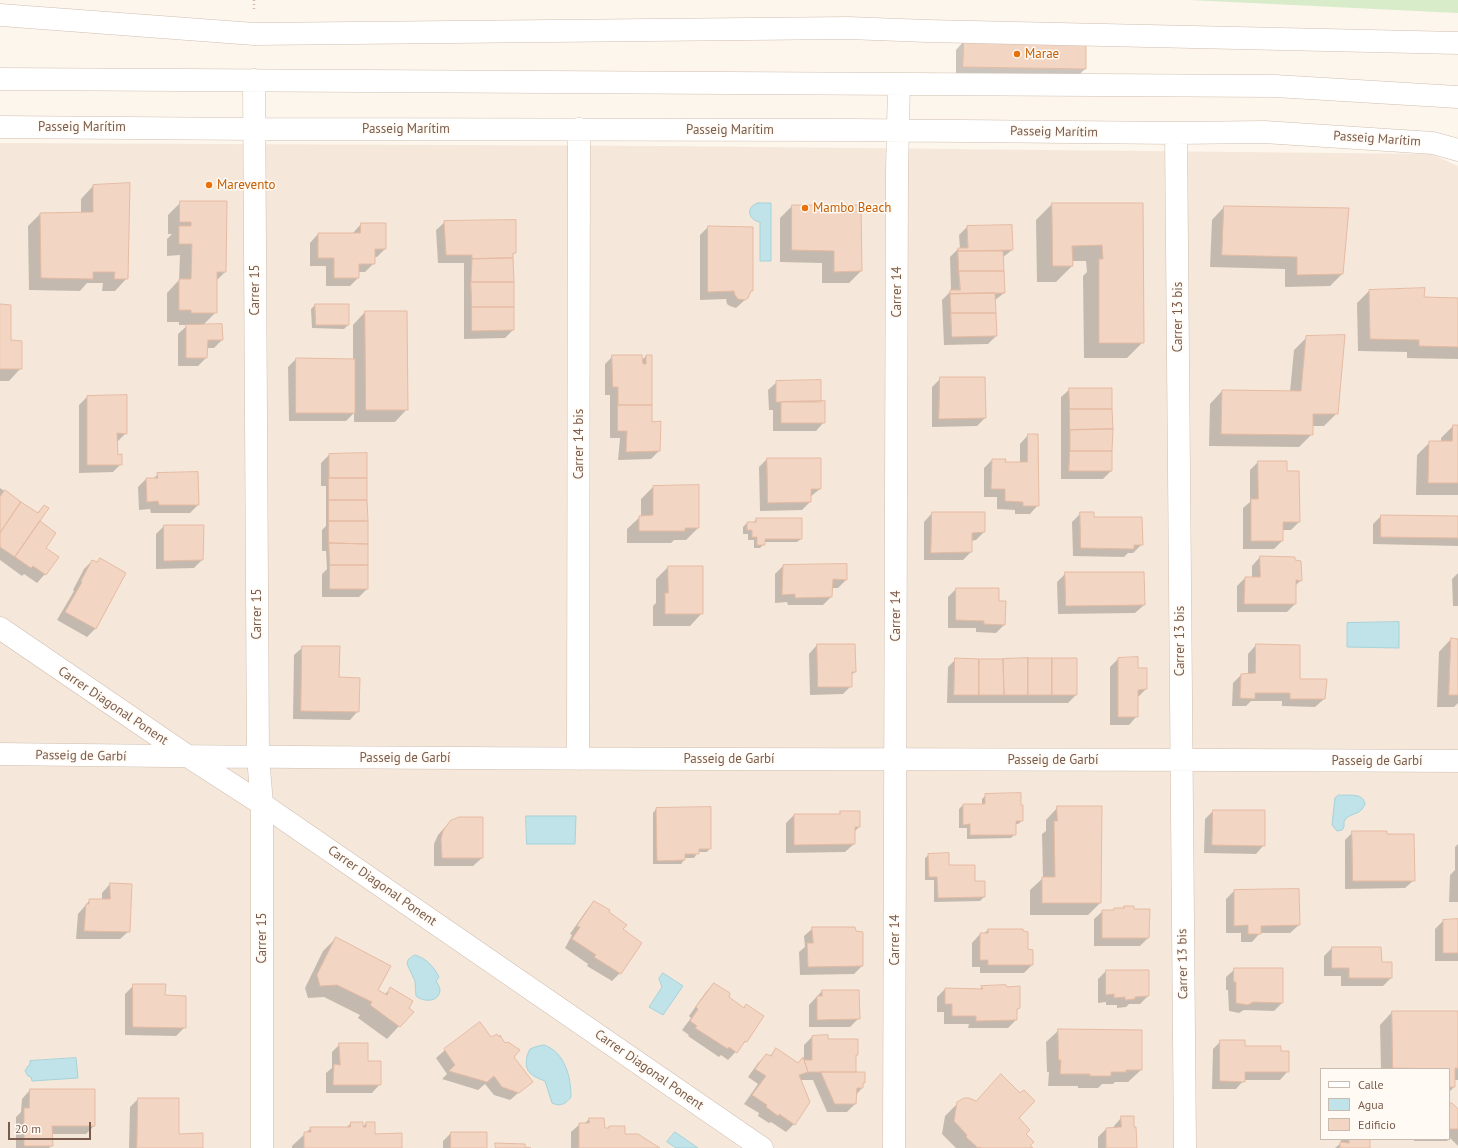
<!DOCTYPE html>
<html>
<head>
<meta charset="utf-8">
<style>
	body { margin:0 }
	#map { position:relative; width:1458px; height:1148px; overflow:hidden; background:#fdf6ec; font-family:"PT Sans",sans-serif }
	canvas { display:block }
	.legend { position:absolute; left:1320px; top:1068px; width:130px; height:72px; box-sizing:border-box; background:#fffaf3; border:1px solid #cabbb1; margin:0; padding:5px 7px; list-style:none; font-size:12px; color:#7a5c4d }
	.legend li { display:flex; align-items:center; gap:8px; height:20px }
	.legend b { width:20px; border:1px solid #cabbb1 }
	.scale { position:absolute; left:8px; top:1122px; width:83px; height:18px; box-sizing:border-box; border:2px solid #7a5c4d; border-top:0; padding-left:5px; font-size:12px; line-height:14px; white-space:nowrap; color:#7a5c4d; -webkit-text-stroke:3px #fffaf3; paint-order:stroke }
</style>
</head>
<body>
<div id="map">
<canvas width="1458" height="1148"></canvas>
<ul class="legend">
<li><b style="height:5px;background:#fff"></b>Calle</li>
<li><b style="height:11px;background:#bfe3e8"></b>Agua</li>
<li><b style="height:11px;background:#f3d5c3"></b>Edificio</li>
</ul>
<div class="scale">20 m</div>
</div>
<script>
const ctx = document.querySelector('canvas').getContext('2d');
ctx.lineJoin = 'round';
function fill(path, color) {
  ctx.fillStyle = color;
  ctx.fill(path, 'evenodd');
}
function strokePath(path, color, width, dash) {
  ctx.strokeStyle = color;
  ctx.lineWidth = width;
  ctx.lineCap = dash ? 'butt' : 'round';
  ctx.setLineDash(dash || []);
  ctx.stroke(path);
}
function write(font, color, halo, rows, align = 'center') {
  ctx.font = font + ' "PT Sans",sans-serif';
  ctx.lineWidth = 3;
  ctx.setLineDash([]);
  ctx.textBaseline = 'middle';
  ctx.strokeStyle = halo;
  ctx.fillStyle = color;
  for (const [text, x, y, turn = 0] of rows) {
    ctx.save();
    ctx.translate(x, y);
    ctx.rotate((+turn || 0) * Math.PI / 180);
    ctx.textAlign = isNaN(turn) ? turn : align;
    if (halo) ctx.strokeText(text, 0, 0);
    ctx.fillText(text, 0, 0);
    ctx.restore();
  }
}
const residential = new Path2D(`
	M0,143L662,146L1431,154L1458,166V1148H0ZM1321,1069H1449V1139H1321Z`);
const green = new Path2D(`
	M1189,0H1458V13Z`);
const water = new Path2D(`
	M758,203H771V261H760V222C748,220 745,207 758,203Z
	M1399,622V648L1347,647V623Z
	M1339,795C1348,796 1363,792 1365,804C1360,815 1355,812 1346,818L1344,822V827L1342,830L1337,831L1332,825L1335,798Z
	M526,816H576L575,844H527Z
	M415,955C426,958 434,967 439,977L436,981C437,983 440,987 440,990C439,1003 423,1002 416,996L415,981L407,964L408,960Z
	M663,973L683,986L663,1015L649,1007L662,987L659,979Z
	M544,1045C565,1052 571,1077 571,1097C566,1104 560,1107 552,1103L545,1081C540,1079 534,1077 530,1073C524,1067 526,1056 530,1049L535,1047Z
	M76,1058L78,1078L32,1081L31,1077L28,1076L25,1071L28,1066L30,1065V1061Z
	M675,1132L698,1148H676L667,1142Z`);
const shadow = new Path2D(`
	M964,41L1085,69L1077,77L956,75V50Z
	M93,186L127,278L115,291H102L103,283H87L80,291L29,290L28,226L40,214L81,213V199Z
	M181,202L225,272L216,281V312L202,326L222,340L214,348H206V358L198,366H178V334L188,325H179V322H167V293L179,280L180,255L167,256V239L172,234H168V215Z
	M1052,204H1142L1143,342L1127,358H1084L1083,276L1087,272L1086,261H1072V266L1056,282H1037L1036,220Z
	M792,206L828,210L832,206L861,271L849,283H822V263L780,262V218Z
	M1224,207L1342,274L1330,286L1285,287V269L1210,267L1212,220Z
	M445,222L515,253L512,255L513,330L505,338L464,339V263H438L436,230Z
	M361,224L385,249L377,257H374V263L365,272H358V278L350,286H326V266H310V243L318,234H353V233Z
	M708,227L752,290L747,298L736,308L730,306L727,304L726,299L700,300V235Z
	M967,227L1012,250L1002,258L1004,293L994,301L996,336L988,344L944,345L942,300L951,291L950,257L958,249H960L959,235Z
	M1369,291L1422,298L1458,299V359L1407,358V352L1358,351L1357,303Z
	M0,305L10,341L21,368L9,381H0Z
	M315,305L348,325L344,329L312,328L311,309Z
	M365,312L407,409L395,422H354V413L346,421H289L288,367L296,359L353,360V325Z
	M1307,337L1337,413L1324,426H1312V434L1299,447L1209,446L1210,404L1222,391L1290,392L1294,350Z
	M613,356L641,361L646,356L651,423L659,451L651,459L618,460L620,438H610V395H605V364Z
	M941,378L985,418L977,426L932,427V387Z
	M777,382L820,403L824,422L816,431H773V410H769L768,390Z
	M1070,389H1111V471L1103,479H1061V397Z
	M87,397L126,433L117,442V456L121,464L113,472L79,473V405Z
	M1453,426H1458V495H1416L1417,455L1430,442H1441V438Z
	M1028,435L1038,505L1030,514H1015V510L997,509V497H984V468L992,460L1004,463H1020V444Z
	M329,455L367,589L359,597H322V574L327,569L326,551H322V530L326,526V486H321V463Z
	M767,459L820,489L810,497V502L802,510L760,511L759,467Z
	M1258,462L1286,472L1299,522L1291,530H1282V541L1274,549H1243V508L1250,502V470Z
	M197,473L198,505L190,513H151L150,509L139,510L138,487L146,479H153L158,474Z
	M698,486V528L686,540H674L671,543H627V529L641,516V499L653,487Z
	M0,488L37,513L44,506L39,521L55,533L44,548L45,574L37,583L24,574L22,576L0,560Z
	M932,513L984,532L976,540L971,541V552L963,560H924V522Z
	M1081,513L1093,518L1142,544L1133,553H1128L1124,557L1073,556L1072,522Z
	M1381,516L1458,517V546L1373,544V524Z
	M757,519L801,539L797,542H764V544L760,548H754V540H748V534H743V527L747,523H753Z
	M164,526H203L202,560L194,568L156,569V534Z
	M1260,557L1294,558L1301,580L1295,586V604L1287,612H1237V586L1245,578H1252V566Z
	M92,561L125,574L95,629L87,637L57,620L74,591L73,590L84,569Z
	M783,566L846,580L838,588H831V597L823,605H788L787,602L775,603V574Z
	M668,567L702,613L690,626H653V606L656,603V579Z
	M1066,573L1144,605L1135,613L1058,614L1057,582Z
	M1458,573V606H1453L1452,579Z
	M956,589L998,602L1004,625L996,633L976,632V628H948V597Z
	M1451,639L1458,640V703L1454,707H1437L1439,652Z
	M817,645L855,672L851,675V686L843,694L810,695L809,654Z
	M1256,645L1299,680L1324,699L1315,707L1282,706V701H1251L1246,706H1232L1233,683L1241,675H1248V654Z
	M303,647L338,678L358,711L350,720L293,719L294,655Z
	M956,659L1076,695L1068,703H947L948,667Z
	M1118,659L1137,669L1146,689L1137,698V716L1129,725H1110V667Z
	M986,795L1022,821L1018,824H1015V834L1011,838L967,839V828H959V809L963,805H982V799Z
	M1058,807L1100,903L1088,915H1030V890L1043,878L1042,834L1046,831V820Z
	M656,809L710,848L707,852H698L694,858H684V860L681,864H653V813Z
	M1213,811L1264,845L1256,854L1204,853L1205,819Z
	M841,812H859V827L854,832V844L845,852L786,853V823L794,815H838Z
	M446,826L482,858L473,866H434V844L438,835Z
	M1353,832L1386,835L1414,880L1405,888L1345,889V840Z
	M1458,844V902H1449L1450,875L1455,870V847Z
	M929,855L974,882L984,897L980,901L934,902V880H925V858Z
	M110,884L129,931L120,939H76L78,914L90,900H102V893Z
	M1234,891L1299,925L1290,933H1260L1252,942H1241V933H1226V899Z
	M594,902L608,912L622,929L620,973L612,981L587,966L588,964L565,948L572,935L570,934L586,911Z
	M1124,907L1148,938L1140,946H1094V919L1103,911H1112L1115,909H1122Z
	M1458,920V961H1435V929L1443,921Z
	M813,928L862,966L854,974L800,975L799,952L805,947L804,936Z
	M988,930H1022L1027,950L1032,951V965L1024,973H980V967H972V943L980,934H983Z
	M336,938L376,991L384,995L390,989L399,1026L387,1039L358,1018L360,1015L324,997L308,998L305,988L323,951Z
	M1332,948H1380L1381,963L1391,978L1383,986H1341V976H1324V956Z
	M1235,969L1282,1003L1274,1011L1244,1010L1239,1013L1229,1011L1228,990H1226V977Z
	M1106,971L1148,996L1140,1004H1129L1126,1007L1117,1008V1005H1106V1002L1098,1003V979Z
	M714,984L728,998L743,1008L746,1005V1041L728,1060L721,1055L719,1057L688,1036L689,1035L682,1030L691,1018L689,1016L706,992Z
	M134,985L164,996L185,1027L176,1036L125,1035V994Z
	M982,987L1019,1008L1016,1011V1020L1008,1028H968L969,1024H944V1012H937V997L945,989L979,990Z
	M822,991L858,1019L850,1027H809V1005Z
	M1392,1012H1458V1080H1454V1087L1449,1092V1069H1381L1380,1025Z
	M480,1024L491,1039L513,1057L532,1081L510,1100L494,1095L485,1084L478,1090L442,1079L447,1074L436,1058L445,1050Z
	M1059,1030L1141,1070L1128,1082H1115L1113,1084H1102L1098,1088H1078V1086H1048L1049,1072H1047L1046,1042Z
	M812,1037L827,1040L857,1055L855,1057V1073L864,1083L862,1085V1088L856,1095L855,1104L847,1112H827L813,1080H800L794,1124L786,1132L771,1122L769,1123L758,1116L759,1113L744,1104L758,1084L748,1077L758,1063L766,1055L769,1057L776,1049L797,1064L804,1062V1045Z
	M1221,1041L1244,1047L1280,1052L1288,1071L1280,1080H1244L1236,1089H1212L1213,1049Z
	M340,1044L367,1062L380,1084L372,1093H326V1073L332,1068V1052Z
	M30,1090H94V1126L86,1134H52V1145L49,1148H16V1117L21,1112L22,1099Z
	M138,1099L178,1135L202,1148H129L130,1107Z
	M958,1103L1017,1118L1029,1146L1031,1148H956L942,1134L945,1116Z
	M1449,1104L1458,1111V1146L1450,1138L1449,1139Z
	M1122,1117L1136,1148H1098V1137L1106,1129H1114V1126Z
	M589,1119H603L604,1129H608L609,1127L658,1148H571V1132L580,1124H584Z
	M351,1123L362,1128L366,1123L374,1135L401,1148H292V1146L311,1128H346Z
	M451,1133L486,1148H443V1141Z
	M1341,1139H1369V1148H1335L1341,1143Z
	M1414,1139H1449L1447,1141H1414Z`);
const building = new Path2D(`
	M964,40L1086,43V69L963,67Z
	M130,183L128,279H114L115,272H93V279L41,278L40,213L93,212V185Z
	M180,201H227L226,272H217V313H191V310H179V279H191L192,244H179V226H191V222H180Z
	M1052,203H1143L1144,343H1099V259H1103L1102,245L1072,246L1073,266H1053Z
	M792,205H819V208L831,209V205H861L862,271L834,272V251L792,250Z
	M1224,206L1349,208L1343,274L1297,275V257L1222,255Z
	M516,220V253H513V258L472,259V255H446L444,221Z
	M361,223H386V249H375V264H359V278H334V258H318V233H360Z
	M1012,225L1013,250L958,251V248H968L967,226Z
	M708,226L753,227V291H751L748,298L745,300L738,299L735,295L734,291L708,292Z
	M958,251H1003L1004,271H959Z
	M513,258L514,282H471L472,259Z
	M959,271H1004L1005,293L950,294V290H960Z
	M471,282H514V307H472Z
	M1425,288L1424,297L1458,298V347L1419,346V340L1370,339L1369,290Z
	M995,293L996,313H951L950,294Z
	M0,304L11,305V340L22,341V369H0Z
	M315,304H349V325H316Z
	M472,307H514V330L472,331Z
	M365,311H407L408,410H366Z
	M951,313H996L997,336L952,337Z
	M222,324L223,340H208L207,358H186V325Z
	M1345,335L1338,414H1313V435L1221,434L1222,390L1301,391L1306,336Z
	M612,355H642L643,364H646V355H652V405H618V387H613Z
	M296,358L355,359V413H296Z
	M940,377H985L986,418L939,419Z
	M821,380V402H776V381Z
	M1069,388H1112V409H1070Z
	M127,395V434L117,433L118,455L122,454V465H87V396Z
	M825,401V423H781V402Z
	M618,405H652V422L661,421L660,451L626,452L627,431H618Z
	M1070,409H1112L1113,429L1070,430Z
	M1453,425H1458V483H1428L1429,441H1452Z
	M1113,429L1112,451H1070V430Z
	M1028,434H1038L1039,506H1023V502L1005,501V489H991L992,459H1006L1005,462H1027Z
	M1070,451H1112V471H1069Z
	M367,453V478H329V454Z
	M767,458H821V489H811V502L768,503Z
	M1258,461H1287V471H1299L1300,522H1283V541H1251V499H1258Z
	M198,472L199,505H159L158,501L147,502L146,478H158L157,473Z
	M329,478H367V500H329Z
	M699,485V528H685V531H639V516L653,515V486Z
	M5,490L21,502L0,533V497Z
	M329,500H367L368,521H329Z
	M21,502L38,513L44,505L49,508L15,557L0,547V533Z
	M932,512H985V532L972,533V552L931,553Z
	M1080,512H1094V517H1142L1143,545H1134V549L1081,548Z
	M1381,515L1458,516V538L1381,537Z
	M756,518H802V539H765V545H757V537H752V530H747V522H756Z
	M40,521L56,533L46,548L59,557L46,575L33,566L31,568L15,557Z
	M329,521H368V544L329,543Z
	M164,525H204L203,560L164,561Z
	M329,543L368,544V565H330Z
	M1260,556L1295,557V560L1301,561L1302,581L1296,580V604H1244L1245,577H1260Z
	M100,558L126,573L96,629L65,612L82,582L81,581L92,560L97,562Z
	M847,564V580L833,579L832,597L795,598V594L782,595L783,565Z
	M330,565H368V589H330Z
	M668,566H703V614H665V593H668Z
	M1065,572H1144L1145,605L1066,606Z
	M956,588H999V601H1006L1005,625L984,624V621L956,620Z
	M1451,638L1458,639V695H1449Z
	M817,644H855L856,672H852V687H818Z
	M1256,644L1300,645V679H1327L1325,699H1290V693H1255V699L1240,698L1241,674L1255,673Z
	M302,646H340L339,677L360,678L359,712L301,711Z
	M1138,657V668H1147V689L1138,690V717H1118V658Z
	M955,658L979,659V695H954Z
	M1028,658V695H1004L1003,659Z
	M1028,658H1052V695H1028Z
	M1052,658H1077V695H1052Z
	M979,659H1003L1004,695H979Z
	M1021,793V805H1023V821H1016V835H970V824L963,825V804H985V794Z
	M1057,806H1102L1101,903H1042V877H1055L1054,821H1057Z
	M711,807V849H699V854H685V860L657,861L656,808Z
	M1213,810H1265V846L1212,845Z
	M840,811H860V827H855V844L794,845V814H840Z
	M459,817H483V858H442L441,839L443,831L450,821Z
	M1352,831H1387V834H1414L1415,881H1353Z
	M949,853V865H975V881H985V897L938,898L937,877H929L928,854Z
	M110,883L132,884L130,932L84,931L86,904H89V899H110Z
	M1299,889L1300,925L1261,926V934H1248V925L1234,926V890Z
	M594,901L610,910L609,912L627,925L623,929L642,943L621,974L594,957L596,955L572,939L580,927L577,926Z
	M1124,906H1134V909H1150L1149,938H1102V910H1114V908H1124Z
	M1458,919V953H1443V920Z
	M812,927H855L856,931L863,932V966L808,967L807,943H813Z
	M988,929H1023V931L1028,932V949L1033,950V965H988V960H980V933H988Z
	M336,937L391,966L378,990L387,995L390,987L413,1001L409,1008L414,1012L400,1027L370,1005L372,1002L337,985L320,986L317,975Z
	M1332,947H1381L1382,962H1392V978H1349V968H1332Z
	M1234,968H1283V1003L1253,1002L1248,1005L1236,1003V982H1234Z
	M1106,970H1149V996L1135,997V999L1125,1000V997L1114,998V994L1106,995Z
	M714,983L730,993L729,997L744,1008L746,1004L764,1016L747,1042L745,1041L737,1053L729,1047L728,1049L695,1028L697,1026L690,1021L698,1009L696,1007Z
	M133,984H166L165,995L186,996V1028L133,1027Z
	M1006,985L1007,987L1020,986V1008L1017,1009V1020L976,1021V1016H952V1004H945V988L983,989L981,986Z
	M822,990H859L860,1019L817,1020V996H822Z
	M1392,1011H1458V1068H1455V1087H1449V1069L1393,1068Z
	M480,1022L491,1037L497,1034L499,1037L500,1035L505,1043L508,1042L520,1050L514,1057L533,1082L519,1093L502,1087L494,1076L487,1082L449,1071L455,1065L444,1049Z
	M1058,1029L1142,1030V1070H1126V1072H1111V1076H1090V1074H1060L1061,1060H1059Z
	M828,1035V1039H858V1055H856V1072H808L804,1060H812V1036Z
	M1220,1040H1245V1046H1281V1051H1289V1072H1245V1082L1220,1081Z
	M339,1043H368V1061H381V1085H333L334,1064L340,1065Z
	M776,1048L798,1063L803,1057L808,1072L799,1075L810,1102L795,1125L779,1114L778,1116L766,1107L767,1105L752,1095L766,1076L755,1069L766,1054L771,1056Z
	M821,1072H865V1083H863V1088H857L856,1104H835Z
	M1001,1074L1020,1093L1024,1090L1035,1101L1019,1118L1030,1130L1026,1134L1034,1142L1030,1146L1033,1148H981L980,1147L978,1148L966,1137L967,1135L954,1121L957,1102L964,1098H969L976,1101Z
	M30,1089H95V1126H52L53,1146H24V1108H29Z
	M138,1098H179V1134L203,1133V1148H137Z
	M1449,1103H1452L1458,1109V1129H1449Z
	M1121,1116H1134V1127H1136L1137,1148H1106V1128L1121,1127Z
	M589,1118H604L605,1128H609V1126H625V1134H638L660,1148H579V1123H589Z
	M351,1122H363V1127H366V1122H375V1134L402,1133V1148H304V1132H311L310,1127H350Z
	M451,1132H487V1148H451Z
	M1349,1139H1370V1148H1340V1142L1349,1143Z
	M495,1143L525,1144V1147L531,1148H496Z`);
const path = new Path2D(`
	M254,9V0`);
const minor = new Path2D(`
	M0,15L254,34L848,28L927,31L1458,43
	M0,79L1275,86L1458,97
	M254,80L258,757L262,804V1148
	M0,127L254,129L855,130L1176,133L1264,132L1433,143L1458,150
	M1176,133L1185,1148
	M0,628L189,757L262,804L762,1148
	M0,754C486,761 972,758 1458,761
	M578,759L579,129
	M894,1148L897,172L899,84`);
const markers = [
	[1017,54,4,"#e8710a"],
	[209,185,4,"#e8710a"],
	[805,208,4,"#e8710a"]
];
const foodNames = [
	["Marae",1025,54],
	["Marevento",217,185],
	["Mambo Beach",813,208]
];
const streetNames = [
	["Passeig Marítim",82,127],
	["Passeig Marítim",406,129],
	["Passeig Marítim",730,130],
	["Passeig Marítim",1054,132,1],
	["Passeig Marítim",1377,139,4],
	["Carrer 15",255,290,-90],
	["Carrer 14",897,292,-90],
	["Carrer 13 bis",1178,317,-90],
	["Carrer 14 bis",579,444,-90],
	["Carrer 15",257,614,-90],
	["Carrer 14",896,616,-90],
	["Carrer 13 bis",1180,641,-90],
	["Carrer Diagonal Ponent",113,706,34],
	["Passeig de Garbí",81,756,1],
	["Passeig de Garbí",405,758],
	["Passeig de Garbí",729,759],
	["Passeig de Garbí",1053,760],
	["Passeig de Garbí",1377,761],
	["Carrer Diagonal Ponent",382,886,35],
	["Carrer 15",262,938,-90],
	["Carrer 14",895,940,-90],
	["Carrer 13 bis",1183,964,-91],
	["Carrer Diagonal Ponent",649,1070,35]
];
fill(residential, '#f5e8da');
fill(green, '#d8ecc9');
fill(water, '#bfe3e8');
strokePath(water, '#a5d3da', 1);
fill(shadow, '#0003');
fill(building, '#f3d5c3');
strokePath(building, '#e6bba3', 1);
strokePath(minor, '#d1beb0', 23);
strokePath(path, '#d9b8a5', 2.5, [1, 3]);
strokePath(minor, '#fff', 22);
for (const [x, y, r, color] of markers) {
  const dot = new Path2D();
  dot.arc(x, y, r, 0, 2 * Math.PI);
  ctx.fillStyle = color;
  ctx.fill(dot);
  strokePath(dot, '#fffaf3', 1.5);
}
write('13px', '#c56008', '#fffaf3', foodNames, 'left');
write('13px', '#7a5c4d', '#fffaf3', streetNames);
</script>
</body>
</html>
